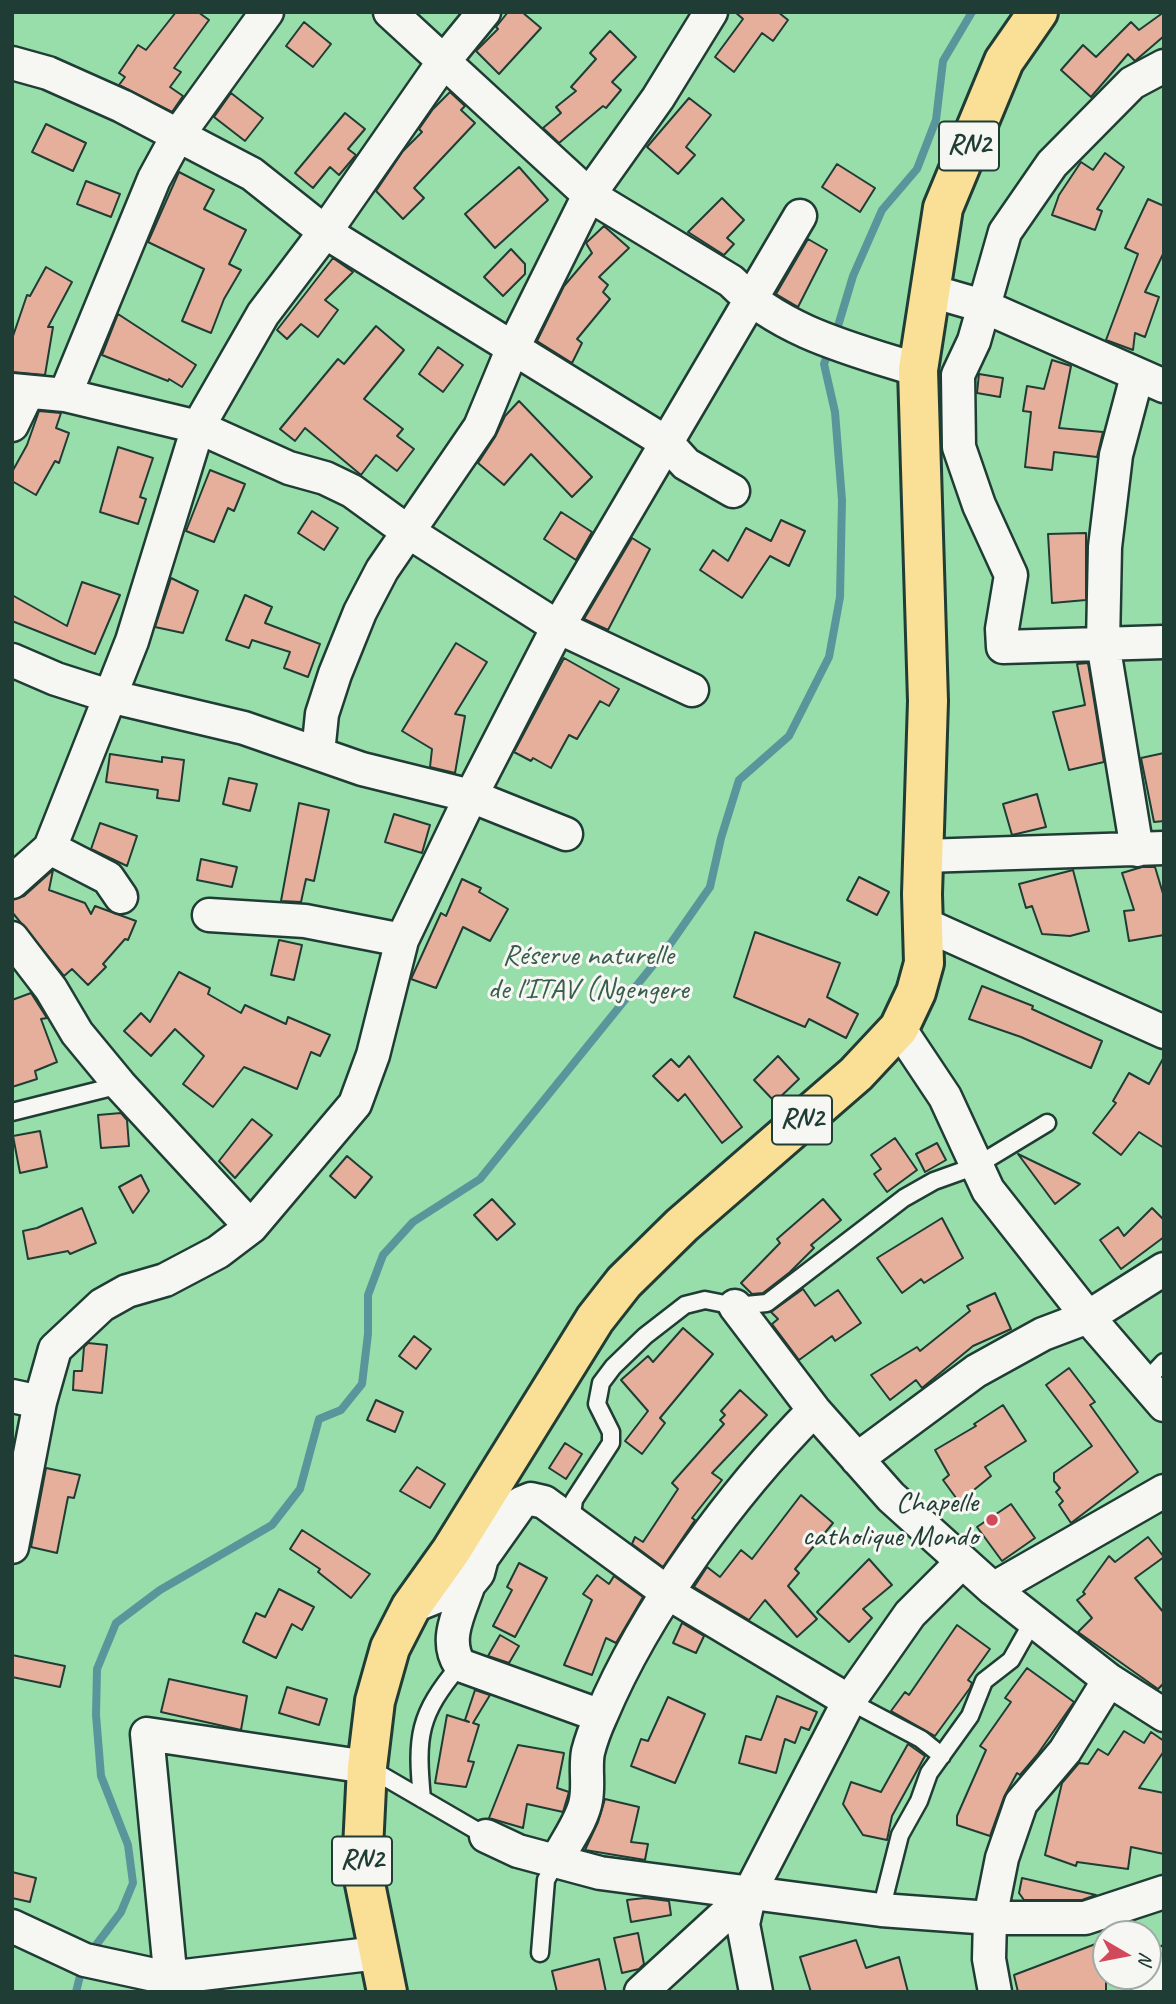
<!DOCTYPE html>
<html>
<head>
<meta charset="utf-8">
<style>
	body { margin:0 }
	#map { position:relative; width:1176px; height:2004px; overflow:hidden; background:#f3e8e1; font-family:Caveat,sans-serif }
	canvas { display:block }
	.frame { position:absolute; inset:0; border:14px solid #1f3d34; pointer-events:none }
	.north { position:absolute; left:1092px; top:1920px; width:70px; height:70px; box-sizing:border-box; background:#f6f6f2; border:2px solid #a0aca6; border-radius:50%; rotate:100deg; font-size:19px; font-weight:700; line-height:28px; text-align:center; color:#1f3d34 }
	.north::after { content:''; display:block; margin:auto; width:24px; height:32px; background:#d1495b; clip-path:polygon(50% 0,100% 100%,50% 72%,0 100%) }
</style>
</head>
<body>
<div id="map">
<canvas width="1176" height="2004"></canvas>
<div class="frame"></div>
<div class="north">N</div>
</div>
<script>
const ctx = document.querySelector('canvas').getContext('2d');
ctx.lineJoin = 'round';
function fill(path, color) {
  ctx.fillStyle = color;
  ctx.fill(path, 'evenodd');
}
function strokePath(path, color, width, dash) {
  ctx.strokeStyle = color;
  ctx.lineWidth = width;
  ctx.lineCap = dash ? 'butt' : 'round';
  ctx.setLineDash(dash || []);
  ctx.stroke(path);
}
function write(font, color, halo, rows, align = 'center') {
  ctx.font = font + ' Caveat,sans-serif';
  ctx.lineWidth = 6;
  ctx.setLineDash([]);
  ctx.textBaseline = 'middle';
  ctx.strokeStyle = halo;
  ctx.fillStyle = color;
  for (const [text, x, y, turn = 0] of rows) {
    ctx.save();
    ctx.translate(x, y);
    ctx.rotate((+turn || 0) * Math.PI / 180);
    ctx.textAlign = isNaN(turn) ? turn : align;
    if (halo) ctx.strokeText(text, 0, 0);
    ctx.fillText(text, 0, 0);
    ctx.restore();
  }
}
const green = new Path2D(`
	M12,12H1164V1992H12ZM1106,1934H1148V1976H1106Z`);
const stream = new Path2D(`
	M835,336L853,276L882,210L917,169L936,120L943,61L972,12
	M90,1953L121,1912L133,1883L128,1845L101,1776L96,1715L97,1669L116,1623L160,1590L272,1525L300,1489L319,1419L341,1410L362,1384L368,1334V1295L383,1255L413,1222L480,1179L671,943L710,887L721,838L739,780L789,736L829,657L840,597L842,500L835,412L824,364L830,348
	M76,1992L82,1968`);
const building = new Path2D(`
	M176,12H198L209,20L174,68L181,72L170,87L183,96L172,112L119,85L125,77L119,73L138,45L146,50Z
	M508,12H522L541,28L499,74L476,51L498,29L496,27Z
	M735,12H778L788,20L773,41L762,33L734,72L715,57L743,19Z
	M1164,12V36L1135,61L1128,54L1091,97L1061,70L1083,45L1096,57L1131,22L1139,30Z
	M304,22L331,44L313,67L286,46Z
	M610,31L636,57L612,82L621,90L606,108L603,106L559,143L543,128L561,113L556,107L576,91L571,87L596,59L590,53Z
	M450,92L465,106L461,110L475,123L414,188L424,198L403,219L376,191L403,151L422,132L419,129L433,109Z
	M231,93L263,118L245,141L214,117Z
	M689,98L711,115L686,147L695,155L678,174L647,147Z
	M345,113L365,129L348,149L356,155L339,175L330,167L313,188L295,173Z
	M46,124L86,143L73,171L32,152Z
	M1105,153L1124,167L1097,209L1102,211L1095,230L1052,215L1059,195L1081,162L1093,170Z
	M837,164L875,188L860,212L822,187Z
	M519,167L548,200L495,248L465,214Z
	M179,172L214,190L204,209L246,230L229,264L241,270L224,299L211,333L182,321L204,269L148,242Z
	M86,181L120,194L111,217L77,204Z
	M722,198L744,220L727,238L734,244L724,255L688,232Z
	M1148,199L1164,206V252L1145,292L1159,297L1145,337L1135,333L1133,350L1106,340L1138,254L1125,248Z
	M604,226L629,248L599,277L608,285L603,292L610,299L577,339L582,343L572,363L537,341L564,286L592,253L586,243Z
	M808,239L827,250L798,307L776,294Z
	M511,249L525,264V274L503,296L484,277Z
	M333,258L353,272L325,300L338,310L318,337L301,324L287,339L277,330Z
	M46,267L72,282L48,327H53L45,375L12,372V339L27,295L30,296Z
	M118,314L196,365L182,387L169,379L168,381L102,355Z
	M376,326L404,350L364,399L403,429L397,436L414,449L397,471L376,455L361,475L305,428L295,441L280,429L338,359L344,364Z
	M438,347L463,365L443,392L419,374Z
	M1052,360L1071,366L1059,428L1103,432L1097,457L1054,452L1052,470L1025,467L1031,412L1023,411L1027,386L1044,389Z
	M979,374L1003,378L1000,397L977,393Z
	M519,401L592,477L572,497L531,454L504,485L478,463L495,437L505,416Z
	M39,411L61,413L56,428L69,433L59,463L55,461L36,495L12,481V472L27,445Z
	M118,447L153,458L140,497L146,499L138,524L100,512Z
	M210,470L245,484L234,511L228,508L214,542L186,531Z
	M312,511L338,528L324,550L298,533Z
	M561,512L592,532L576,560L544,539Z
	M781,520L805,531L789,566L770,556L742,598L700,570L713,550L728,561L746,528L771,541Z
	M1086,533V600L1052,603L1048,534Z
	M632,538L650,549L608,630L584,619Z
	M171,578L198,591L183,633L155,627Z
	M82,582L120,595L95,654L12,621V595L67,626Z
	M245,595L272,607L265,623L320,644L308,677L284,668L290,652L252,640L249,648L226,640Z
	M456,643L487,662L455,714L465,716L455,773L430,767L432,749L402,731Z
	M564,658L619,689L609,706L600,701L577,739L569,735L551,768L533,758L531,761L514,752Z
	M1088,663L1104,762L1069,770L1053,712L1085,705L1077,664Z
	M1164,753V821L1154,822L1141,758Z
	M110,754L162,762V757L184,760L179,801L157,798L158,790L106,782Z
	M229,778L257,784L250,811L223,804Z
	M1037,794L1046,827L1012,835L1003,804Z
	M299,803L329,810L314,881L306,879L301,902L281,901Z
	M394,814L430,825L422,853L385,842Z
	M100,823L137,836L127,866L91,849Z
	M201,859L237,867L232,887L197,880Z
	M1142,867H1155L1164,897V935L1129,941L1124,911L1134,910L1122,873Z
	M53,870L49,890L85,903L91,914L95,906L136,921L128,940L125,939L103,964L106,967L88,985L72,969L64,976L12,912V900L24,896Z
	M1073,870L1089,931L1070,936L1042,934L1032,906L1026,908L1019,884Z
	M859,877L889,892L877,915L847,900Z
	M462,879L481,888L479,892L508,909L490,941L463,927L436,988L411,979L441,913L446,916Z
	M755,932L840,963L827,997L858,1014L846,1038L809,1019L805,1027L734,997Z
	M279,940L302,945L294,980L271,975Z
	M179,972L210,988L208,994L241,1013L245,1005L286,1024L288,1017L330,1035L320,1056L311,1052L297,1089L244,1067L213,1107L183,1084L204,1056L175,1029L151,1056L124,1031L141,1013L150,1022Z
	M982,986L1033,1006L1032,1009L1102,1041L1091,1068L1021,1037L969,1019Z
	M31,993L47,1018L41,1019L57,1062L35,1071L37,1079L12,1087V1000Z
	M689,1056L742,1127L722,1143L685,1094L678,1101L653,1076L671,1059L679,1067Z
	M778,1056L799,1079L775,1102L754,1080Z
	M1164,1057V1148L1139,1132L1121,1155L1093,1133L1116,1103L1113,1101L1129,1073L1149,1084Z
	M121,1113L127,1120L129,1146L101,1148L98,1115Z
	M252,1119L272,1135L235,1178L219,1161Z
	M40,1131L47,1167L20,1173L13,1136Z
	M895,1138L917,1170L887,1192L874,1174L881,1169L871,1155Z
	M937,1143L946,1160L925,1172L916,1154Z
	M1018,1154L1080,1184L1055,1204Z
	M347,1156L372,1177L355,1198L330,1176Z
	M141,1175L149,1191L133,1213L119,1187Z
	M492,1199L515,1224L497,1240L474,1215Z
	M823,1199L841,1220L811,1245L814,1248L790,1272L763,1293L752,1294L741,1283L780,1243L777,1239Z
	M82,1208L96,1243L70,1254L68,1251L28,1259L23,1231L37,1228Z
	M1152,1208L1164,1220V1237L1121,1269L1100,1240L1118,1227L1124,1236Z
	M942,1218L963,1258L924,1283L921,1279L902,1293L877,1258Z
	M803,1289L815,1306L838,1290L861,1323L835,1341L832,1336L799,1360L772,1324L778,1319L771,1312Z
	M995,1293L1011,1329L973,1346L922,1388L916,1380L890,1400L871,1375L917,1347L920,1351L970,1311L967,1306Z
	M683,1328L713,1354L660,1418L665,1423L642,1454L625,1441L648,1411L621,1380L648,1356L653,1362Z
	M414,1336L431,1349L416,1369L399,1356Z
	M88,1343L107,1345L102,1393L73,1390L74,1371H82L84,1347Z
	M1069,1368L1095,1402L1090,1405L1138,1472L1071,1523L1059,1505L1063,1501L1056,1492L1060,1488L1054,1481V1473L1092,1446L1046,1385Z
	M740,1390L767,1415L712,1473L722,1480L692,1518L695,1520L663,1567L632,1544L635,1537L643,1542L678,1489L672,1483L724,1424L720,1420L725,1415L721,1411Z
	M376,1400L403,1412L395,1432L367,1420Z
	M1003,1405L1026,1441L985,1467L991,1476L959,1502L943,1480L949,1475L935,1450L976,1426L974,1424Z
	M565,1443L582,1454L566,1479L549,1468Z
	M417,1467L445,1484L430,1508L400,1491Z
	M46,1468L80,1475L74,1498L68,1497L57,1553L31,1547Z
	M801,1495L833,1523L795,1569L799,1573L788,1586L817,1619L797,1637L765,1600L749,1620L694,1587L707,1567L720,1577L741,1550L752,1559Z
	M1011,1504L1035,1538L1002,1561L977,1527Z
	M302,1530L370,1574L351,1598L318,1572L320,1569L290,1549Z
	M1148,1537L1164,1557L1135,1578L1164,1613V1683L1158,1689L1078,1632L1092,1618L1077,1600L1085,1594L1083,1592L1109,1556L1115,1562Z
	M869,1559L892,1585L863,1609L872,1618L849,1642L817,1612Z
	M519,1563L547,1578L515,1637L493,1626L512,1590L507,1587Z
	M597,1575L609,1584L614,1576L643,1597L616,1643L606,1638L592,1675L564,1665L592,1600L583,1594Z
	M279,1589L314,1607L302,1630L292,1624L276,1658L243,1642L256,1613L265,1617Z
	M682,1623L704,1636L696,1653L673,1643Z
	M957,1625L990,1649L968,1680L972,1683L970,1688L935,1736L891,1711L905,1692L909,1695Z
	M500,1635L519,1646L509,1663L488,1656Z
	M12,1655L65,1666L60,1687L12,1677Z
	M1027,1668L1074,1702L1037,1755L1020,1775L1017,1773L1004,1797L990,1836L957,1825V1816L986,1750L980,1746L1011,1702L1005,1698Z
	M169,1679L247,1696L241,1730L161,1712Z
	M287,1687L327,1699L319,1725L279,1713Z
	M475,1690L490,1695L473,1723L479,1725L468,1761L474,1762L466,1787L435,1783L447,1715L469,1722L465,1720Z
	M777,1696L817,1712L809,1730L801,1727L795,1743L785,1739L776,1773L739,1763L746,1736L761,1740Z
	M668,1697L705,1714L675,1783L631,1766L641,1739L648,1741Z
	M1124,1731L1144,1743L1151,1732L1164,1741V1751L1139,1788L1164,1793V1854L1131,1847L1128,1869L1077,1862L1076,1866L1045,1855L1062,1783L1079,1763L1088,1764L1098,1749L1108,1755Z
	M908,1744L925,1756L892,1816L887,1840L863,1835L843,1804L851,1782L881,1792Z
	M518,1745L564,1753L557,1788L569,1792L563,1812L527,1804L523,1828L489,1818Z
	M605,1799L639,1807L631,1842L648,1844L645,1860L585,1850L598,1822Z
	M12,1872L36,1878L30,1902L12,1898Z
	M1022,1878L1096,1895L1082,1900H1024L1019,1893Z
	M645,1898L669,1901L671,1915L631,1922L627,1900Z
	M638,1933L644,1964L639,1969L622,1973L614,1938Z
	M856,1940L866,1968L899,1957L908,1992H811L800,1957Z
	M1106,1940V1992H1018L1014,1975Z
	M599,1959L606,1992H557L552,1971Z`);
const service = new Path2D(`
	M12,1112L120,1085
	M1146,1381L1164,1362
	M571,1521L574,1500L611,1443V1432L597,1404L601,1383L613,1367L645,1336L685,1305L705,1300L735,1306L767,1303L904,1198L934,1181L976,1166L1047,1123
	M849,1701L921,1739L942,1756
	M369,1768L486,1836
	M422,1799C416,1736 418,1715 460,1665
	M881,1910L900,1835L919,1801L929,1773L970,1716L984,1681L1011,1660L1033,1621
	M540,1953L546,1880L556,1862`);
const minor = new Path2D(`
	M390,12L589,195L731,281C781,332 852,349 918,370
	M12,63L48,73L122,106L252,174L325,232L667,443L686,464L733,491
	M1164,66L1132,83L1052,164L1005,232L974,341L958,375L959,447L979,505L1011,575L1002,629L1003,647L1164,642
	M931,291L983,306L1164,386
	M1137,376L1116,455L1105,547L1103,643L1137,850
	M12,390L65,395L198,427L289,468L325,478L352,491L407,531L558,627L692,690
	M65,395L154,179L178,135L267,12
	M12,425L27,394
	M12,660L56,679L109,696L244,728L362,769L471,796L566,834
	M318,753L322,714L335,674L360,612L382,570L480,427L512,350L589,195L658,98L711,12
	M50,848L108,878L121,897
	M924,856L1164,848
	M12,882L50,848L132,641L198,427L263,314L325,232L444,61L484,12
	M209,915L305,921L402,940
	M924,924L1164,1032
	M12,938L51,989L77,1033L120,1085L251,1227
	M899,1028L945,1097L988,1190L1088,1317L1164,1405
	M735,1306L814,1410L891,1497L993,1589L1109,1680L1164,1715
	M12,1396L40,1402
	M857,1459L976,1371L1043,1334L1088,1317L1164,1269
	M12,1547L40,1402L55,1349L102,1305L127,1291L165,1280L218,1252L251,1227L355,1104L373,1055L402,940L471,796L558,627L800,216
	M469,1584C460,1611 443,1640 460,1665L601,1716
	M993,1589L1164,1491
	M411,1607L469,1584L478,1573L482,1558L521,1503L531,1499L544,1502L668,1593L849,1701
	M486,1836L518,1851L600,1873L881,1910L990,1918H1085L1164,1892
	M556,1862C565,1843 583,1820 586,1800C589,1784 585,1767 588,1752C591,1740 596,1727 601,1716C646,1609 733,1492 814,1410
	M12,1926L85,1960L168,1978L378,1953
	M172,1992L147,1734L367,1767
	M641,1992L750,1892
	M756,1992L743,1924L750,1892L849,1701L910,1614L961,1563
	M995,1992L989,1959L990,1918L1002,1858L1021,1803L1065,1751L1109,1680
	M1148,1992L1164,1963`);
const trunk = new Path2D(`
	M387,1992L362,1869L367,1767L375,1701L390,1648L411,1607L451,1551L595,1319L624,1282L682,1225L856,1074L899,1028L916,992L924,963L922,894L928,701L918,370L943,208L1004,61L1038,12`);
const markers = [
	[992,1520,7,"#d1495b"]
];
const shields = [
	[969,146,60],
	[802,1120,60],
	[362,1861,60]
];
const shieldNames = [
	["RN2",969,146],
	["RN2",802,1120],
	["RN2",362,1861]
];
const parkNames = [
	["Réserve naturelle",588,956],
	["de l'ITAV (Ngengere",588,990]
];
const poiNames = [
	["Chapelle",978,1503],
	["catholique Mondo",978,1537]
];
fill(green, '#98deab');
strokePath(stream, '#5b959c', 8);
fill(building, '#e6af9c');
strokePath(building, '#1f3d34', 2);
strokePath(service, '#1f3d34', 21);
strokePath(minor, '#1f3d34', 37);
strokePath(trunk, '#1f3d34', 44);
strokePath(service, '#f6f6f2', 16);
strokePath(minor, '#f6f6f2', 32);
strokePath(trunk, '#fadf96', 38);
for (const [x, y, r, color] of markers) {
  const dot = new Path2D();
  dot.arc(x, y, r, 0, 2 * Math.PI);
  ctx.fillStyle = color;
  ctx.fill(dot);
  strokePath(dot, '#f6f6f2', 2.5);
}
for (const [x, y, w] of shields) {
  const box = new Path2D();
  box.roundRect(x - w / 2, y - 24.5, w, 49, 5);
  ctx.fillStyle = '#f6f6f2';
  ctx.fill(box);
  strokePath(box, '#1f3d34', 2);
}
write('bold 28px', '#1f3d34', null, shieldNames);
write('30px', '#375d4c', '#f6f6f2', parkNames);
write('30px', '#1f3d34', '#f6f6f2', poiNames, 'right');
</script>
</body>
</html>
